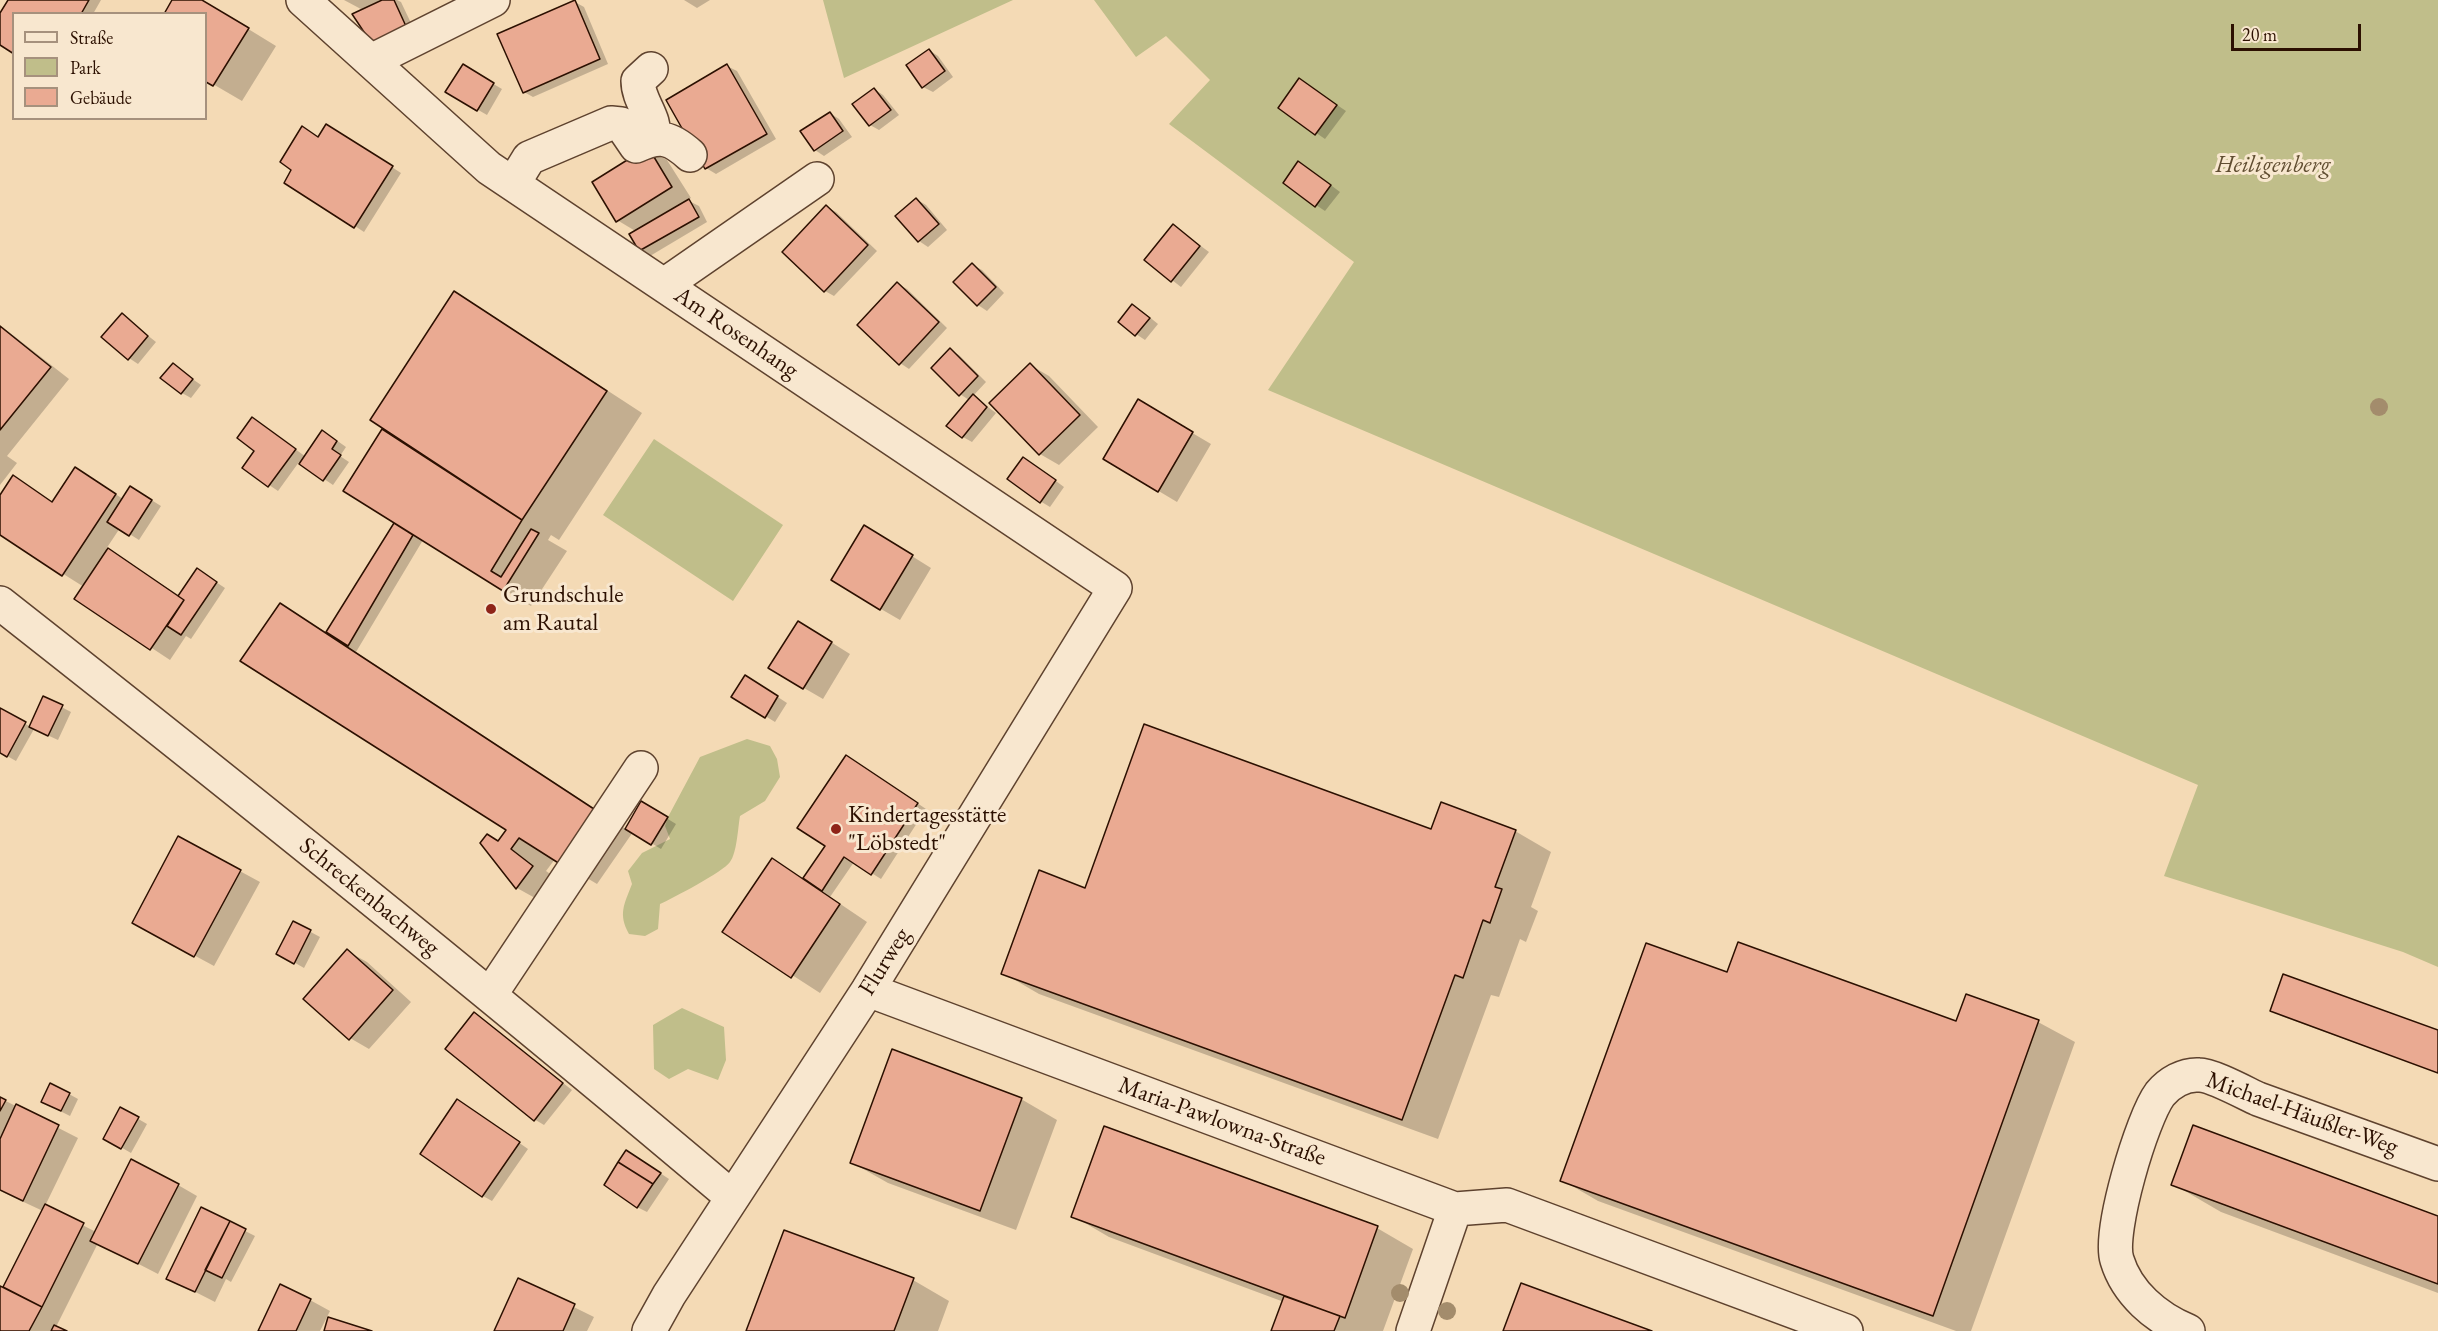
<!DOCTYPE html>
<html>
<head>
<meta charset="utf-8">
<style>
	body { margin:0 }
	#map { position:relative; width:2438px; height:1331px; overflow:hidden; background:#f4dab5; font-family:"EB Garamond",serif }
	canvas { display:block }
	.legend { position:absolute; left:12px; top:12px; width:195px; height:108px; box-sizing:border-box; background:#f8e7cf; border:2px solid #a6917d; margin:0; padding:8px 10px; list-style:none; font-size:18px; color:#2c1001 }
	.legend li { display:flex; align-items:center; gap:12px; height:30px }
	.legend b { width:30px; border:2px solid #a6917d }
	.scale { position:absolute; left:2231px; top:24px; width:130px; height:27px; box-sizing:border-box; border:3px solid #2c1001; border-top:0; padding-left:8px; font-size:18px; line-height:21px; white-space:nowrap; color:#2c1001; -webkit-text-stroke:4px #f8e7cf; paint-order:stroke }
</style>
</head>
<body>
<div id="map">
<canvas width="2438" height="1331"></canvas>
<ul class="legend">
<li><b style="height:8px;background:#f8e7cf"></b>Straße</li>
<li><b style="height:16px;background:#c0be8a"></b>Park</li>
<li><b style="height:16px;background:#eaaa92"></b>Gebäude</li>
</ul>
<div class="scale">20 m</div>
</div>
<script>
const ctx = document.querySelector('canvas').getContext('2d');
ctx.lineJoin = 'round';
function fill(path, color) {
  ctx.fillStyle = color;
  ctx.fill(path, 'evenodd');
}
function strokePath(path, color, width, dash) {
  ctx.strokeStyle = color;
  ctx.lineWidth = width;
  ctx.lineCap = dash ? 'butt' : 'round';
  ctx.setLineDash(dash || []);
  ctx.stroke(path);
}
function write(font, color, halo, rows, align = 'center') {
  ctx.font = font + ' "EB Garamond",serif';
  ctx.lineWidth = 6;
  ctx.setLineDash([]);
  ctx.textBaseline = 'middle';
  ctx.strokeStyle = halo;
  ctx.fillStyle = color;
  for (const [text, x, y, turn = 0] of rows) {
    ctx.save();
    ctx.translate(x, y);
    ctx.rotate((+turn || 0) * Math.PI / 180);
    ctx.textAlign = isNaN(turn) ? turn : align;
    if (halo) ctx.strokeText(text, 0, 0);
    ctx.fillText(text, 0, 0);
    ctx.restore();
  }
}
const green = new Path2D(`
	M823,0H1013L844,78Z
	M1094,0H2438V967L2403,952L2164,876L2198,785L1268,390L1354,262L1169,124L1210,80L1166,36L1136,57Z
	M654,439L783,525L733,601L603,515Z
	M747,739L770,746L777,759L780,777L765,801L740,816C738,827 737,853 730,862C723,872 673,898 660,904L658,929L645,936L629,934C618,914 624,905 632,884L628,871L642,853L670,839L665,826L668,817L700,757Z
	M682,1008L724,1027L726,1060L718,1080L688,1069L669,1079L654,1069L653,1025Z`);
const shadow = new Path2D(`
	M10,0H101L93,14H14L0,44V16Z
	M174,0H201L276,46L242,101L206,80V14Z
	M344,0H397L401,2L419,40Z
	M684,0H710L697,8Z
	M575,2L584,7L608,64L533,97L524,92Z
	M929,50L938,56L953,77L933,92L923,87Z
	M463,66L502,89L487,115L447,92Z
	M727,66L737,71L776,139L716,174L706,168Z
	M1309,86L1346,111L1325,139L1280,108Z
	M874,89L883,95L899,115L879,130L870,125Z
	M830,113L839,119L852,137L824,156L815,150Z
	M336,131L401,173L364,232L355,226L319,138Z
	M648,149L667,160L691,198L687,200L699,206L707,222L650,256L640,250L637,232L617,220Z
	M1308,168L1340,192L1325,211L1316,205Z
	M916,199L926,205L947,230L928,247L919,241Z
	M827,207L836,212L877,251L834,296L825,291L784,252Z
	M1174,226L1209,252L1181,287L1146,260Z
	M973,265L982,270L1004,293L987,311L978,305Z
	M898,284L907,289L947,328L909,369L900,363Z
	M454,293L490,314L642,413L559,540L551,535L548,540L567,551L531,606L423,540L356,652L626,829L642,803L676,824L661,849L633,832L597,884L555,859L546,871L569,887L553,908L517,888L499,842L508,829L281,605L327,633L396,523L392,436Z
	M1142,311L1158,324L1145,340L1136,334Z
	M122,315L156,342L138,364L129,358Z
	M0,325L69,379L7,456L17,463L0,485Z
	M950,350L959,355L986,382L973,396L996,413L972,442L963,437L969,400L960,394Z
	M173,365L201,385L191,398L182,393Z
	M1030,365L1049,376L1098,427L1059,465L1040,454Z
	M1138,401L1211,444L1177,502L1105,459Z
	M261,424L306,457L332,437L346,447L340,456L349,462L333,485L299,462L278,491L244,468L256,451Z
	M1033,464L1064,487L1050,507L1040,501Z
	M94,480L123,499L140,493L161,506L139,540L120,528L106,549L180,596L207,576L225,588L191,639L186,636L170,660L76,598L84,587L0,534V498L32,488L53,502Z
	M883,538L931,568L900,620L881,609Z
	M818,634L850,654L823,699L804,688Z
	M755,682L787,703L775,722L733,696Z
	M44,698L71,712L58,740L34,729L16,761L0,752V710L31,727Z
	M856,762L926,809L881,879L854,862L830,897L867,922L820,993L724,931L772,860L804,879L827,845Z
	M1432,831H1515L1551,852L1531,907L1538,911L1526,942L1520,939L1499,997L1491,995L1438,1139L1039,994L1003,973L1086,889Z
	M179,838L260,882L214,966L153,933Z
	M294,923L320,937L304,968L278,953Z
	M347,951L367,962L411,1002L369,1049L350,1038Z
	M1728,974L1957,1023L1967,996L2038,1022L2075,1042L1971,1331H1956L1598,1201L1562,1180Z
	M2272,1010L2438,1032V1073L2281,1016Z
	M475,1014L572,1090L544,1125L534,1119Z
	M69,1094L78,1099L70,1116L52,1107Z
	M0,1098L78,1138L45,1206L96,1232L178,1185L197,1196L158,1274L98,1243L56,1327L64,1331H0V1287L3,1289L43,1211L0,1191Z
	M1021,1099L1057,1120L1016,1230L888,1183L851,1162Z
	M467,1106L528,1149L492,1201L483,1196Z
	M121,1109L147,1124L131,1153L105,1138Z
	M636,1157L669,1179L647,1212L637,1207Z
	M2173,1184L2438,1218V1293L2221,1212Z
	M202,1209L255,1236L231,1282L226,1279L215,1302L168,1278Z
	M1073,1216L1377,1228L1413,1249L1383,1331H1273L1284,1302L1109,1237Z
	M785,1232L913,1280L949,1301L938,1331H748Z
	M519,1280L594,1317L587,1331H495Z
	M310,1300L330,1311L320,1331H259Z`);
const building = new Path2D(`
	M8,0H89L81,14H14V54L0,45V13Z
	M172,0H202L249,28L213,86L206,82V14H164Z
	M382,0H394L410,35L376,50L352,14Z
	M575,0L600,59L523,93L497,34Z
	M929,49L945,71L922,88L906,65Z
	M463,64L494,83L477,111L445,92Z
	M727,64L767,134L705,169L666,100Z
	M1299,78L1337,105L1315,135L1278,108Z
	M874,88L891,110L869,126L852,104Z
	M830,112L843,131L814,151L800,131Z
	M326,124L393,166L354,228L284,183L291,170L280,162L302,126L318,137Z
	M648,147L672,187L616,222L592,182Z
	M1298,161L1331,185L1315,207L1283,183Z
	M916,198L939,224L918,242L895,216Z
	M689,199L699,217L639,251L629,234Z
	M826,205L868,245L824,292L782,252Z
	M1173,224L1200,246L1171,282L1144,260Z
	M972,263L996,287L977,306L953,282Z
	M897,282L939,322L899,365L857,325Z
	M454,291L607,391L522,520L370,420Z
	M1132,304L1150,318L1135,336L1118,322Z
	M122,313L148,336L128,360L101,337Z
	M0,326L51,367L0,430Z
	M950,348L978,376L959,396L931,368Z
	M173,363L193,379L181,394L160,378Z
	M1030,363L1080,415L1039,455L989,403Z
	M973,394L987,407L962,438L946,426Z
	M1138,399L1193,432L1158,492L1103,459Z
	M252,417L296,449L268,487L242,468L254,451L237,438Z
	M382,429L522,520L491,571L501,577L531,529L539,533L503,591L343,491Z
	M322,430L337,441L332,449L341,455L323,481L299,464Z
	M1023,457L1056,480L1040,503L1007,479Z
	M75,467L116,494L62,576L0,535V495L13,475L52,502Z
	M130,486L152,500L129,536L107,522Z
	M394,523L413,535L348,646L326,632Z
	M864,525L913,555L880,610L831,580Z
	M108,548L184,600L150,650L74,599Z
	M197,568L217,582L181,635L167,626L184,600L178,596Z
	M280,603L597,811L560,864L519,838L511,849L533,866L516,889L480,843L487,834L498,841L506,830L240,661Z
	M798,621L832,642L803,689L768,668Z
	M745,675L778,696L765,718L731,697Z
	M43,696L63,705L48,736L29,727Z
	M0,708L26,722L7,757L0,753Z
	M1144,724L1431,829L1441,802L1516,830L1495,887L1502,889L1490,923L1483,920L1463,978L1455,975L1402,1120L1001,974L1039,870L1085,888Z
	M846,755L918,803L871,875L844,857L822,891L803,878L825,846L797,828Z
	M641,801L668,817L651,845L625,829Z
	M178,836L241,870L194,957L132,923Z
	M772,858L840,904L791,978L722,932Z
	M293,921L311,930L294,964L276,954Z
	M1738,942L1956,1021L1966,994L2039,1020L1933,1316L1560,1181L1646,943L1727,972Z
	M347,949L393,990L349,1040L303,999Z
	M2283,974L2438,1030V1073L2270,1011Z
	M474,1012L563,1083L534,1121L445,1049Z
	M892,1049L1022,1098L980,1211L850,1163Z
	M50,1083L70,1093L61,1111L41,1102Z
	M0,1097L6,1100L0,1111Z
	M457,1099L520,1142L482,1197L420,1154Z
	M16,1104L59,1125L23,1201L0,1190V1139Z
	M120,1107L139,1117L121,1149L103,1139Z
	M2193,1125L2438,1216V1284L2171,1185Z
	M1104,1126L1378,1226L1345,1318L1071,1217Z
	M626,1150L661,1173L653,1184L618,1162Z
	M131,1159L179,1184L138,1264L90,1241Z
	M618,1162L653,1184L637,1208L604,1185Z
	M45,1204L84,1223L42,1307L3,1287Z
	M201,1207L230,1221L195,1292L166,1279Z
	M230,1221L246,1229L222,1278L205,1270Z
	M784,1230L914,1278L894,1331H746Z
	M518,1278L575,1304L563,1331H494Z
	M1521,1283L1652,1331H1503Z
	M280,1284L311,1299L296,1331H258Z
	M0,1286L42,1307L29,1331H0Z
	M1284,1296L1340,1316L1334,1331H1271Z
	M328,1317L372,1331H324Z
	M54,1325L67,1331H51Z`);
const minor = new Path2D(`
	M303,0L489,168L1115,588L868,990L669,1295L649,1331
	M371,61L493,0
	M651,69L638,81C638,102 657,117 653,138
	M513,184L529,158L611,123L621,124L636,146C660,135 670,137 690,155
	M664,285L817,179
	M0,603C247,797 492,994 732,1197
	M868,990L1455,1209L1507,1205L1846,1331
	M490,995L641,768
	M1413,1331L1455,1209
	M2188,1331C2156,1318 2127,1293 2117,1260C2108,1232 2142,1118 2160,1094C2169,1083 2184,1074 2199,1075C2212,1075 2245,1093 2258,1099C2318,1121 2378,1142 2438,1164`);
const trees = [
	[2379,407],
	[1400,1293],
	[1447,1311]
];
const markers = [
	[491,609,6,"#8f2418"],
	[836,829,6,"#8f2418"]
];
const parkNames = [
	["Heiligenberg",2273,165]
];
const streetNames = [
	["Am Rosenhang",736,333,34],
	["Schreckenbachweg",369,897,39],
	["Flurweg",885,962,-58],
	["Michael-Häußler-Weg",2302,1114,20],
	["Maria-Pawlowna-Straße",1222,1122,20]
];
const poiNames = [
	["Grundschule",503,595],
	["am Rautal",503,623],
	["Kindertagesstätte",848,815],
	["\"Löbstedt\"",848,843]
];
fill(green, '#c0be8a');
fill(shadow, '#0003');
fill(building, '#eaaa92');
strokePath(building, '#2c1001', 1.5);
strokePath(minor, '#5e422e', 36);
strokePath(minor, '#f8e7cf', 33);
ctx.fillStyle = '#a38c6c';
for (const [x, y] of trees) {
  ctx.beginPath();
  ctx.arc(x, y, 9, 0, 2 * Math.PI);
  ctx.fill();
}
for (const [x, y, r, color] of markers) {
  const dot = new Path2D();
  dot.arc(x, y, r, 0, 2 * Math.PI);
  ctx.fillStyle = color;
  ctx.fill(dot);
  strokePath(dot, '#f8e7cf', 2);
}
write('italic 24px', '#604d31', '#f8e7cf', parkNames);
write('24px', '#2c1001', '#f8e7cf', streetNames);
write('24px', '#2c1001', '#f8e7cf', poiNames, 'left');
</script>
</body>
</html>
